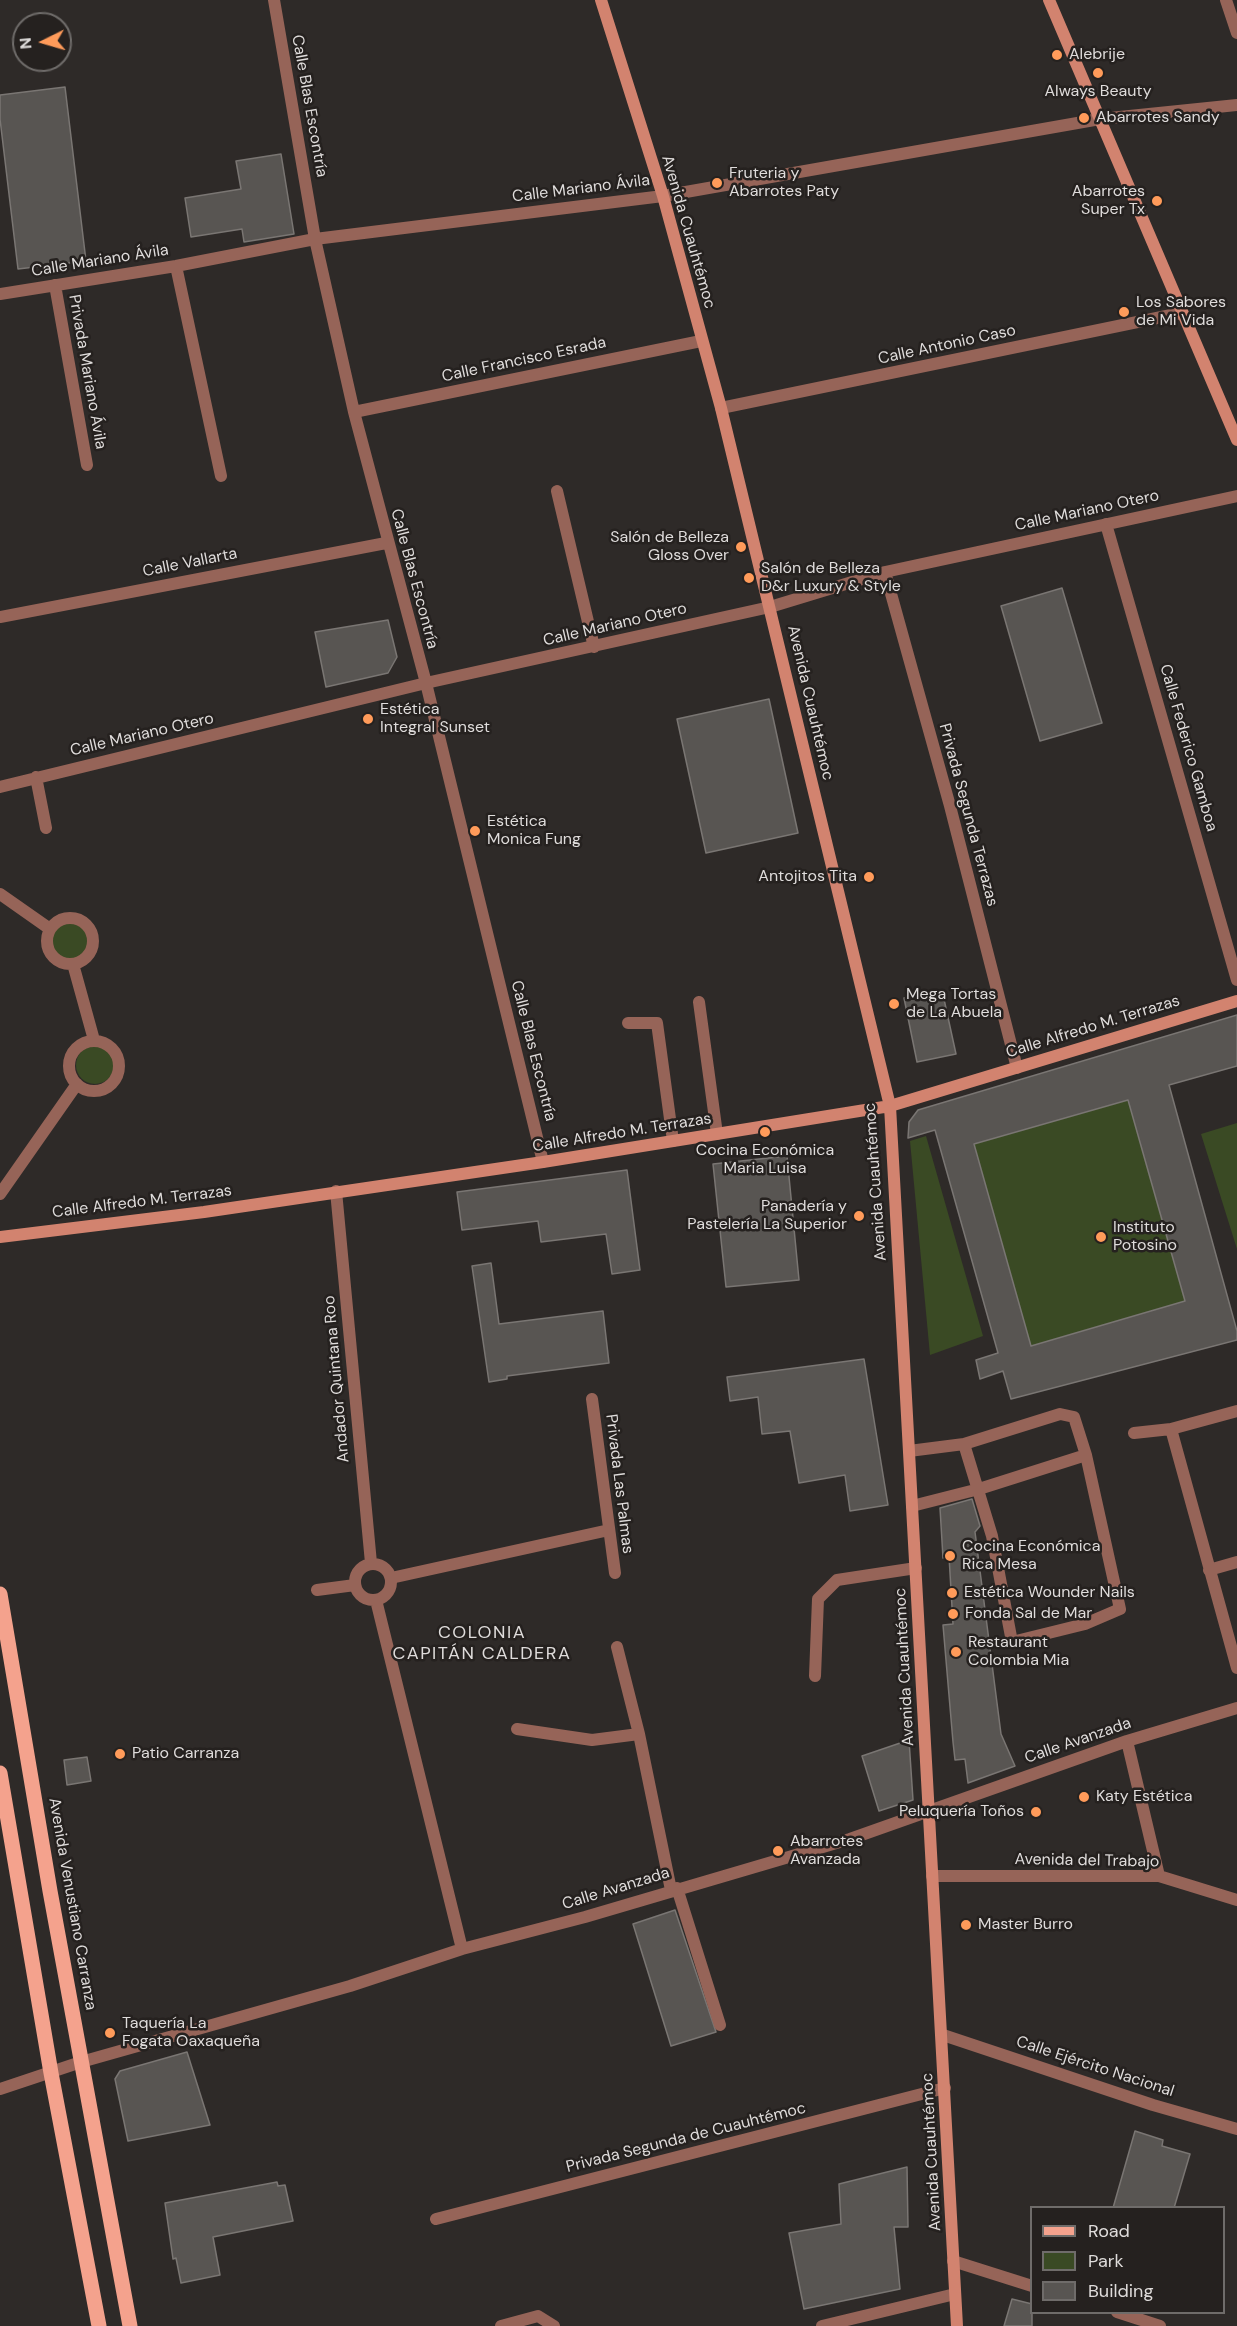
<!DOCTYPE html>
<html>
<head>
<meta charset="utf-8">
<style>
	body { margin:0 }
	#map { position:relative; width:1237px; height:2326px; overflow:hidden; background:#2e2a28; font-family:"DM Sans",sans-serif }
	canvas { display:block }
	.legend { position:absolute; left:1030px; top:2206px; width:195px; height:108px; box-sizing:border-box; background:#25211f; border:2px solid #6f6c6a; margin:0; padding:8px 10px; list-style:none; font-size:18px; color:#dfdcdb }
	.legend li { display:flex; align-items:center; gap:12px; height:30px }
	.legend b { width:30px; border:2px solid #6f6c6a }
	.north { position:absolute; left:12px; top:12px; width:60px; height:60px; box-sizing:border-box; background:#25211f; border:2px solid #6f6c6a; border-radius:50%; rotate:265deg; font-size:16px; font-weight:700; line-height:24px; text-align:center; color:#dfdcdb }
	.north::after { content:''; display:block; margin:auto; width:21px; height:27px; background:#ff9b5a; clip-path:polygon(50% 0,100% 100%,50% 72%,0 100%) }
</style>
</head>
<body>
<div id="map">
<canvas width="1237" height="2326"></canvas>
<ul class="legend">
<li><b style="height:8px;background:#f4a28d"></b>Road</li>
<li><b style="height:16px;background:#3a4a24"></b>Park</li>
<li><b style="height:16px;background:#585552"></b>Building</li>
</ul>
<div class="north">N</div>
</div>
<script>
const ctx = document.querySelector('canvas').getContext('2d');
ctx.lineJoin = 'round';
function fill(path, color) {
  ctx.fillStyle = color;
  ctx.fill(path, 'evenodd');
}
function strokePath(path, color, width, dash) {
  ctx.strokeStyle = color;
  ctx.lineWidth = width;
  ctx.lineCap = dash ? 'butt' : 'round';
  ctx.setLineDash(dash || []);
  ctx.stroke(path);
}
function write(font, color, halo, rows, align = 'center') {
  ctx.font = font + ' "DM Sans",sans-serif';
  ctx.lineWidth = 5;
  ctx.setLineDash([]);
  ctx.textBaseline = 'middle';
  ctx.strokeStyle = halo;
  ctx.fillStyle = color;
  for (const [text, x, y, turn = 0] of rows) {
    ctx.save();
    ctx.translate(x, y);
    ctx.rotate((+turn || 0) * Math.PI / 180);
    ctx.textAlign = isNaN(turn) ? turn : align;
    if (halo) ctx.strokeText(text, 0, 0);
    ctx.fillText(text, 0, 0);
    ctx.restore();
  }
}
const green = new Path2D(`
	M50 942a19 19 0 1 1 38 0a19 19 0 1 1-38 0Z
	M76 1065a19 19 0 1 1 38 0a19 19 0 1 1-38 0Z
	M1128,1100L1185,1301L1031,1346L974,1144Z
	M1237,1123V1249L1201,1134Z
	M926,1136L983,1336L930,1355L910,1141Z`);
const building = new Path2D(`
	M65,87L86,261L18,269L0,119V95Z
	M281,154L294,234L244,242L242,229L191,237L185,198L241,189L236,161Z
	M1062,588L1102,723L1040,741L1001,606Z
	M388,620L397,657L388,673L326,687L315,632Z
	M769,699L798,833L706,853L677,719Z
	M942,990L956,1054L917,1062L904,998Z
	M1237,1015V1066L1169,1085L1237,1331V1340L1011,1399L1003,1371L980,1379L976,1360L998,1353L935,1130L908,1138L909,1122L918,1110ZM1128,1100L1185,1301L1031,1346L974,1144Z
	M787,1156L799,1280L726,1287L713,1164Z
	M627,1170L640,1270L612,1274L606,1234L541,1242L538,1221L462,1230L457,1192Z
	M491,1263L499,1324L603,1311L609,1363L507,1376V1379L489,1382L472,1266Z
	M864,1359L888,1505L850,1511L845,1475L799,1483L790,1431L762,1434L758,1397L730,1401L727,1377Z
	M972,1499L980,1526L975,1532L1001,1734L1015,1766L968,1783L965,1759L955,1760L953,1742L943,1625L953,1624L949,1556L943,1558L940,1508Z
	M909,1740L913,1800L879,1811L862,1756Z
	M87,1757L91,1781L67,1785L64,1760Z
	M675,1910L716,2032L671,2046L633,1924Z
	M187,2052L210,2125L128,2141L115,2079L120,2071Z
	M1135,2131L1163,2140L1162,2146L1190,2154L1174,2208H1113Z
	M907,2167L908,2227H894L900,2289L804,2309L789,2233L841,2224L839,2184Z
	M277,2182L278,2186L285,2185L293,2221L213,2237L220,2275L181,2283L176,2258L173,2259L165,2203Z
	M1012,2299L1032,2304V2326H1004Z`);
const lane = new Path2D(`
	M909,1451L964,1444L1060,1414L1074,1417L1086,1455L1120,1609L1085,1624L1012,1642L992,1536L964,1444
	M912,1506L979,1489L1086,1455
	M815,1676L818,1599L837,1580L916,1568
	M501,2326L538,2316L554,2326`);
const street = new Path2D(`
	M274,0L315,239L354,412L426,683L543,1162
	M1226,0L1237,33
	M176,266L221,476
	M55,285L87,465
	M0,294L176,266L315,239L663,196L1100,119L1237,105
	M721,408L1181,313
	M354,412L701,341
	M557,491L594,647
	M1106,524L1237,980
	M885,572L950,806L1017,1068
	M0,617L386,543
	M36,777L46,828
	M0,787L426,683L770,607L885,572L1237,496
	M0,894L50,929
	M47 941a23 23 0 1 1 46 0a23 23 0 1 1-46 0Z
	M73,964L94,1040
	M699,1002L717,1134
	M628,1023H657L673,1141
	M69 1066a25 25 0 1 1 50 0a25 25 0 1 1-50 0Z
	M336,1191L371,1563
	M0,1194L77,1084
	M592,1399L615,1573
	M1171,1429L1237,1668
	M1134,1433L1171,1429L1237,1411
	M355 1582a18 18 0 1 1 36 0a18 18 0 1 1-36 0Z
	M1209,1570L1237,1562
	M391,1578L609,1530
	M317,1590L355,1585
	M376,1600L462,1949
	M617,1647L639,1734L671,1890
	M517,1729L592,1740L639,1734
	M1127,1741L1159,1876
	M932,1876H1159L1237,1900
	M677,1888L720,2025
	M943,2035L1153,2105L1237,2129
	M0,2089L81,2062L350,1986L462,1949L585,1917L850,1839L1127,1741L1237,1708
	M436,2219L945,2088
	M953,2261L1032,2286
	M1117,2312L1160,2326
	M822,2326L955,2294`);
const secondary = new Path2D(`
	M601,0L663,196L721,408L890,1106L957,2326
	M1049,0L1237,440
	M0,1237L204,1212L543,1162L890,1106L1237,1001`);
const primary = new Path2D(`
	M0,1594L50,1891L130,2326
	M0,1773L51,2073L99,2326`);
const markers = [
	[1057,55,6,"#ff9b5a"],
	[1098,73,6,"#ff9b5a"],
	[1084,118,6,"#ff9b5a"],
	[717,183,6,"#ff9b5a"],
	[1157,201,6,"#ff9b5a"],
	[1124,312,6,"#ff9b5a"],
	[741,547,6,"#ff9b5a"],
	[749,578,6,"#ff9b5a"],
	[368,719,6,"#ff9b5a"],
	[475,831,6,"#ff9b5a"],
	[869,877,6,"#ff9b5a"],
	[894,1004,6,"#ff9b5a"],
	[765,1132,6,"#ff9b5a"],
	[859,1216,6,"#ff9b5a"],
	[1101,1237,6,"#ff9b5a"],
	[950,1556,6,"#ff9b5a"],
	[952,1593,6,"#ff9b5a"],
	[953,1614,6,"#ff9b5a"],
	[956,1652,6,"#ff9b5a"],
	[120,1754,6,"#ff9b5a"],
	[1084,1797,6,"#ff9b5a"],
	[1036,1812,6,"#ff9b5a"],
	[778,1851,6,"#ff9b5a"],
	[966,1925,6,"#ff9b5a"],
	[110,2033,6,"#ff9b5a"]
];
const poiNames = [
	["Alebrije",1069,55],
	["Always Beauty",1098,92,"center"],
	["Abarrotes Sandy",1096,118],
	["Fruteria y",729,174],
	["Abarrotes Paty",729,192],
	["Abarrotes",1145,192,"right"],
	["Super Tx",1145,210,"right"],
	["Los Sabores",1136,303],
	["de Mi Vida",1136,321],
	["Salón de Belleza",729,538,"right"],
	["Gloss Over",729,556,"right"],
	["Salón de Belleza",761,569],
	["D&r Luxury & Style",761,587],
	["Estética",380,710],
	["Integral Sunset",380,728],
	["Estética",487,822],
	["Monica Fung",487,840],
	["Antojitos Tita",857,877,"right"],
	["Mega Tortas",906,995],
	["de La Abuela",906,1013],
	["Cocina Económica",765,1151,"center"],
	["Maria Luisa",765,1169,"center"],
	["Panadería y",847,1207,"right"],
	["Pastelería La Superior",847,1225,"right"],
	["Instituto",1113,1228],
	["Potosino",1113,1246],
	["Cocina Económica",962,1547],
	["Rica Mesa",962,1565],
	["Estética Wounder Nails",964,1593],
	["Fonda Sal de Mar",965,1614],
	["Restaurant",968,1643],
	["Colombia Mia",968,1661],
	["Patio Carranza",132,1754],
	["Katy Estética",1096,1797],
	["Peluquería Toños",1024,1812,"right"],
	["Abarrotes",790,1842],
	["Avanzada",790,1860],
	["Master Burro",978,1925],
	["Taquería La",122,2024],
	["Fogata Oaxaqueña",122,2042]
];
const streetNames = [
	["Calle Blas Escontría",309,106,80],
	["Calle Mariano Ávila",581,189,-7],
	["Avenida Cuauhtémoc",688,232,74],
	["Calle Mariano Ávila",100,261,-9],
	["Calle Antonio Caso",947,345,-12],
	["Calle Francisco Esrada",524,360,-12],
	["Privada Mariano Ávila",87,372,80],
	["Calle Mariano Otero",1087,511,-12],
	["Calle Vallarta",190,563,-11],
	["Calle Blas Escontría",414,579,75],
	["Calle Mariano Otero",615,625,-13],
	["Avenida Cuauhtémoc",810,703,77],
	["Calle Mariano Otero",142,735,-13],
	["Calle Federico Gamboa",1188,748,74],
	["Privada Segunda Terrazas",968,815,75],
	["Calle Alfredo M. Terrazas",1093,1027,-17],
	["Calle Blas Escontría",533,1051,76],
	["Calle Alfredo M. Terrazas",622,1133,-9],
	["Avenida Cuauhtémoc",876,1182,-94],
	["Calle Alfredo M. Terrazas",142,1202,-7],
	["Andador Quintana Roo",337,1379,-95],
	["Privada Las Palmas",619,1484,83],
	["Avenida Cuauhtémoc",905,1667,-93],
	["Calle Avanzada",1078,1741,-19],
	["Avenida del Trabajo",1087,1861,1],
	["Calle Avanzada",616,1889,-17],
	["Avenida Venustiano Carranza",72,1904,80],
	["Calle Ejército Nacional",1095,2067,18],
	["Privada Segunda de Cuauhtémoc",686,2138,-14],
	["Avenida Cuauhtémoc",932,2152,-93]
];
const neighbourhoodNames = [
	["COLONIA",482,1633],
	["CAPITÁN CALDERA",482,1654]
];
fill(green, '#3a4a24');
fill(building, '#585552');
strokePath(building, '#7a7673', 1.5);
strokePath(lane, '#966458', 12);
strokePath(street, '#966458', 12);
strokePath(secondary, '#d2836f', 12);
strokePath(primary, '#f4a28d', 15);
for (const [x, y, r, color] of markers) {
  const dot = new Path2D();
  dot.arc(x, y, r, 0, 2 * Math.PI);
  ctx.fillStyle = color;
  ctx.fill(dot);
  strokePath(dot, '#25211f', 2);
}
write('16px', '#dfdcdb', '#25211f', poiNames, 'left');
write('16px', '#dfdcdb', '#25211f', streetNames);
ctx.letterSpacing = '1.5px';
write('18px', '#dfdcdb', '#25211f', neighbourhoodNames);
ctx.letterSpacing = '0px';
</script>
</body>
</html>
